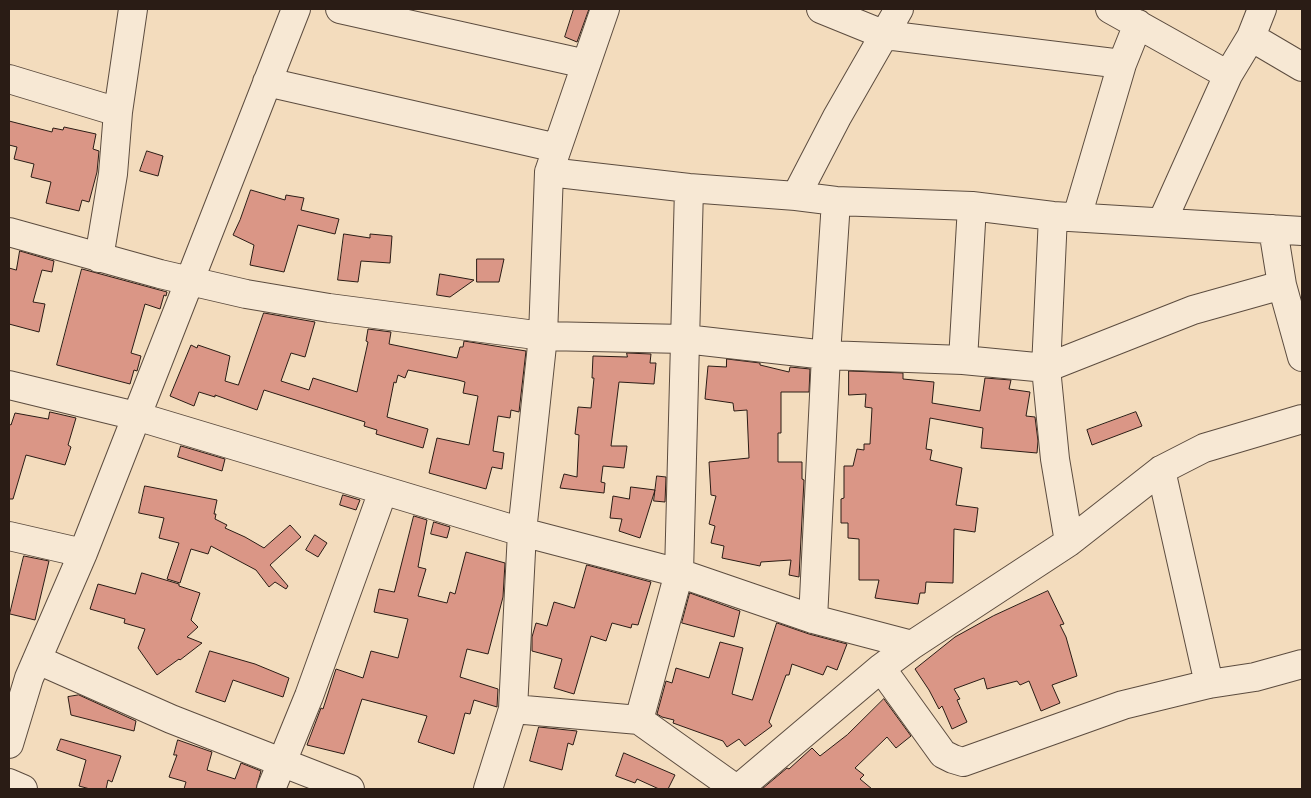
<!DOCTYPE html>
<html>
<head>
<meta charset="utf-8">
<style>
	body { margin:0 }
	#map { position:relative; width:1311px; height:798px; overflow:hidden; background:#f3dcbd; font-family:Cardo,serif }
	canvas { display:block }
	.frame { position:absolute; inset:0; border:10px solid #2a1c15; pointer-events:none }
</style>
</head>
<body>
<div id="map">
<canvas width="1311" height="798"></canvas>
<div class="frame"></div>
</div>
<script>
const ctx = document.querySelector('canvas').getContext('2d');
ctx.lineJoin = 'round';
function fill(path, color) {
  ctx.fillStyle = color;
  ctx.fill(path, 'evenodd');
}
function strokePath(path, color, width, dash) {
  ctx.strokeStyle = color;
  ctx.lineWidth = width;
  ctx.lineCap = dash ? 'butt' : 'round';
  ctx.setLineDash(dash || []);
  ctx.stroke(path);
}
const building = new Path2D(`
	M574,9H589L577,42L565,37Z
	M9,121L52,132L53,128L63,130L64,127L96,134L93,149L99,151L97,172L89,202L82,200L79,211L46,203L51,182L31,177L34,164L14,159L17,147L9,145Z
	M147,151L163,156L158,176L140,171Z
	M251,190L285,200L286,195L304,198L301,210L339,219L335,234L298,225L284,272L250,265L254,245L233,235L240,220Z
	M344,234L370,238V234L392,236L390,263L361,261L358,282L338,280Z
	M20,251L54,261L52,272L42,270L33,302L45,304L39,332L9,324V268L16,270Z
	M477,259H504L499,282H477Z
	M82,269L167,292L166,296L164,295L160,309L145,304L131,353L141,356L137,371L134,370L130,384L57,365Z
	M440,274L474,280L450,297L437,295Z
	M264,313L315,322L305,357L291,353L281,381L309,390L313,378L357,392L368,342L366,341L368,329L391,332L389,344L457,358L460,347H463L464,341L526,351L519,412L511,410L510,418L498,416L493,451L504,453L502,469L492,467L486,489L429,473L437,438L469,445L478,396L463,393L465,382L458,380L408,370L405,378L398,375L396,383L394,382L387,417L428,429L423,448L376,434L377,430L364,426L365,422L264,390L257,410L215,395V397L199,392L194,406L170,396L191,345L197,348L198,345L230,356L225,381L238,385Z
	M627,353L651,354L650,363H656L654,384L619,382L611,446H627L624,468L603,466L601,482L605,483L604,493L560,488L564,474L577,477L579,435L575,434L578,407L591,408L594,378H592L593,356L627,357Z
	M727,359L760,363V365L789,372L790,367L810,369L809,392H781V433H778V462H802V479L804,480L799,577L789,575L791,560L761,562L760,566L722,558L724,546L711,543L715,526L709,524L716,496L711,495L709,462L749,458L747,410L734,411L733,403L705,399L708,366L726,367Z
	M849,371L903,373V379L934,382L932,403L980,411L985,378L1011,380L1009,389L1030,392L1026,416L1035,417L1038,441L1037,453L981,448L983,428L930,418L926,449L932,450L930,460L962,468L956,505L978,508L975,532L954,529L953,583L926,582L925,593H920L918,604L875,598L879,580H859V539L848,538V523H841V499L844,498V466H853L857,449L864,450V444H870L872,408L865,407L866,394L849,395Z
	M50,412L76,418L68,445L71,447L65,465L26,455L13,499H9V424L11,425L15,413L48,419Z
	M1136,412L1142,426L1092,445L1087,430Z
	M181,446L225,459L222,471L178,457Z
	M657,476L666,477L665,502L654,501Z
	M145,486L217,500L214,514H216L215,519L227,525L225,528L245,537L264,548L290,525L301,537L270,565L288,586L286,589L275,582L269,587L256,570L211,546L208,554L191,549L180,583L167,579L179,543L159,538L164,518L139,513Z
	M631,487L655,490L640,538L619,531L622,519L610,518L613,496L629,499Z
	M343,495L360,500L356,510L340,505Z
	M414,516L427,520L418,567L426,569L418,596L447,603L450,592L455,594L466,552L505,563L503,597L488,654L467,649L460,677L498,689L497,707L474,700L470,714L465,713L454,754L418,742L427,716L362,699L344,754L307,745L321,708L323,709L336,669L363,678L371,651L398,658L408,619L374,612L379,589L394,592Z
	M434,522L450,527L447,538L431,534Z
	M315,535L327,543L318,557L306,550Z
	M24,556L49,561L35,620L10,614Z
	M587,565L651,582L638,625L632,624L631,628L612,623L606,641L591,636L574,694L554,688L562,659L532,651V637L536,623L547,626L554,602L574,608Z
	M142,573L179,584V586L200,593L191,620L198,627L187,637L202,643L180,660L179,659L157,675L138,648L145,629L124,623L125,619L90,609L98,584L135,594Z
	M1048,591L1064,624L1060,625L1066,637L1077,676L1052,685L1060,703L1041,711L1029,681L1020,685L1017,681L987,689L984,678L954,689L960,699L957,700L967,722L952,729L942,706L939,709L929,690L915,669L955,637L993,616Z
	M690,593L740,611L734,637L682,623Z
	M777,623L809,634L847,644L837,670L827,666L823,675L792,664L789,675H786L769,722L772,726L745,746L739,739L727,747L723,741L673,723L674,720L662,717L657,714L666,681L672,683L676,668L709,678L720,642L743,648L732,694L752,700Z
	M210,651L255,664L289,678L283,697L233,680L225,702L196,692Z
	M79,695L136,721L134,731L71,715L68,697Z
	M884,699L911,736L896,748L887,737L855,768L864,775L860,779L872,789H762L787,768L789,769L812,748L820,756L847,735Z
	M539,727L577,731L573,745L568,743L562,770L530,761Z
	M61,739L121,756L112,782L108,780L106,789H90L79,786L86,760L57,750Z
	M178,740L212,752L207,770L235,779L241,763L261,771L256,789H184L186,782L169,777L177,755H174Z
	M624,753L675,775L668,789H659L637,779L635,783L616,776Z`);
const minor = new Path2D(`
	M340,9L586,64
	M821,9L885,35L1122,64
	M1110,9L1228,75
	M1251,37L1302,67
	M9,79L118,112
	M267,82L557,148
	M549,172L689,188L796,196L836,201L972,206L1053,216L1302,231
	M796,196L837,117L899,9
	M1053,216L1046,368L1055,459L1069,542
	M1077,217L1122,64L1138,24
	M1162,222L1228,75L1251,37L1262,9
	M1273,229L1282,285L1302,357
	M9,232L160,274L246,294L329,308L543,336L685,339L826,355L963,360L1046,368L1193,310L1282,285
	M99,258L113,174L118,112L133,9
	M963,360L972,206
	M9,385L136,416L522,532L679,573L813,619L912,645
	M1161,470L1209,684
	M9,536L83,553
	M813,619L826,355L836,201
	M38,660L171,719L350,789
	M881,668L943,754L953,759L963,762L1123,705L1209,684L1255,677L1302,664
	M513,709L639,720L736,789
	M639,720L679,573L689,188
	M9,744L29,678L83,553L296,9
	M9,783L23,789
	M271,789L309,696L383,491
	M488,789L513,709L522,532L543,336L549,172L605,9
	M738,789L881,668L912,645L1069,542L1161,470L1204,448L1302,419`);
fill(building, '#da9686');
strokePath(building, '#2a1c15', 1);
strokePath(minor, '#5c4c3f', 30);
strokePath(minor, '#f7e8d4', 28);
</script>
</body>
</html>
